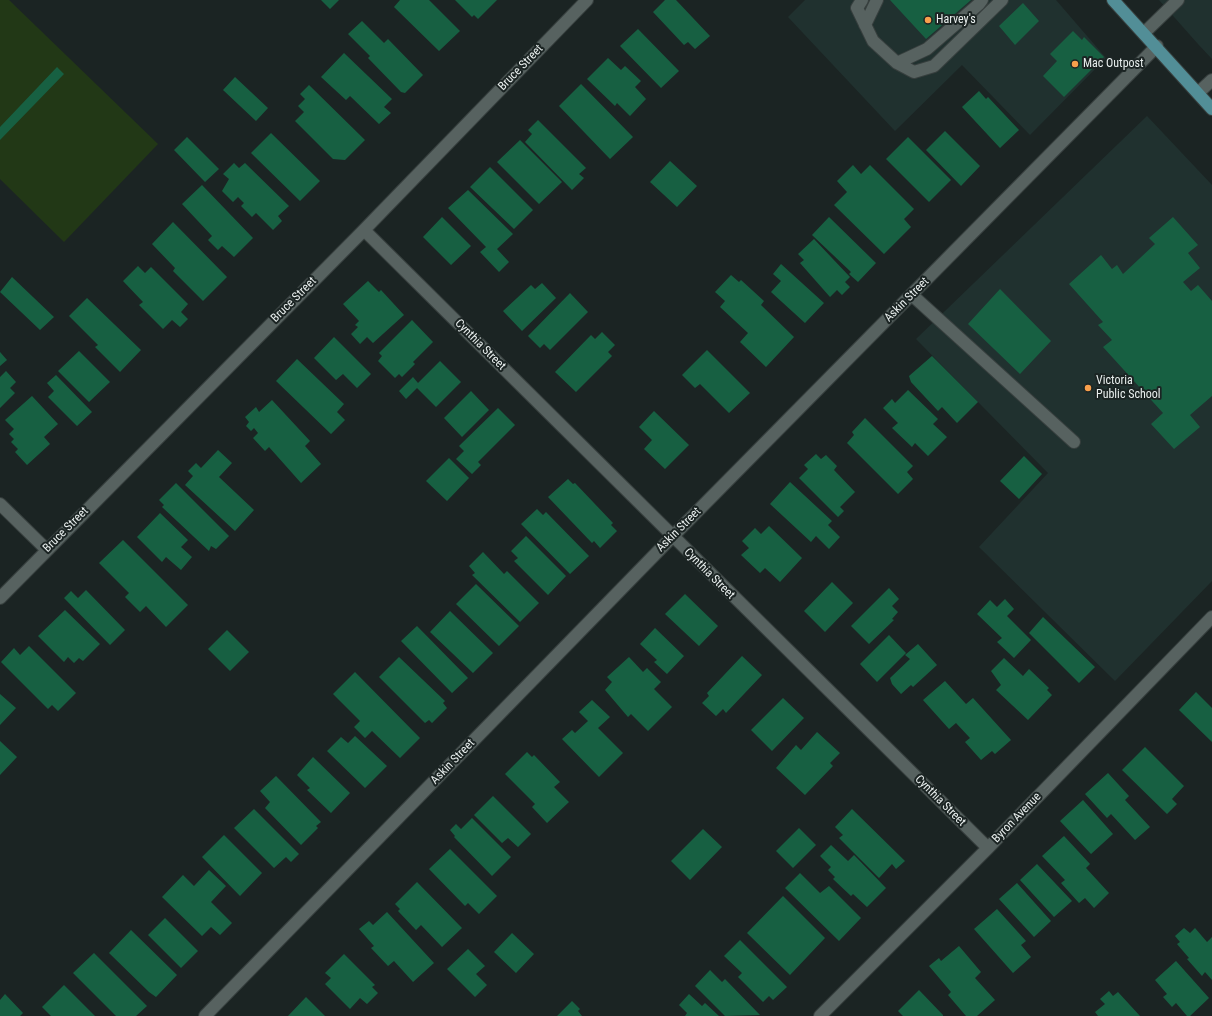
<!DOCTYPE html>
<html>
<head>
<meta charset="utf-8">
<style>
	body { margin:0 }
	canvas { display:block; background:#1b2423 }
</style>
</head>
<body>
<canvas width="1212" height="1016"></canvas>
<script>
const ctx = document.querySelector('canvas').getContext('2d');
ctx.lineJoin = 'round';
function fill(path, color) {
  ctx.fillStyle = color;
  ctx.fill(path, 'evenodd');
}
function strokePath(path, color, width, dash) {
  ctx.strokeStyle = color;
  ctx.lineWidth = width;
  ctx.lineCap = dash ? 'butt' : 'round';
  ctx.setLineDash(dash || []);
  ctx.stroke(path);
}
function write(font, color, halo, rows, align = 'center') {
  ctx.font = font + ' "Roboto Condensed",sans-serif';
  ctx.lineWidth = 4;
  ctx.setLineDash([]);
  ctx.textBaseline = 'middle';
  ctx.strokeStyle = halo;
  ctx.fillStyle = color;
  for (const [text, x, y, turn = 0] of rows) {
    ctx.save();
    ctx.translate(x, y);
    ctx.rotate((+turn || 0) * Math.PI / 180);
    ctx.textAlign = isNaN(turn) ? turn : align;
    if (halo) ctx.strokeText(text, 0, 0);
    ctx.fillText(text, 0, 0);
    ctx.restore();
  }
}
const built = new Path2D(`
	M805,0H1056L1106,58L1030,135L962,65L895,131L788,17Z
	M1159,0H1212V59L1198,44Z
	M1147,116L1212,185V581L1115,681L979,547L1048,473L916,339Z`);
const green = new Path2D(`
	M0,0H9L158,144L64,242L0,179Z`);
const building = new Path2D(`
	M321,0H339L330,9Z
	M400,0H429L460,31L439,51L394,7Z
	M455,0H497L478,19L474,15L472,17Z
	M665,0H676L710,36L695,49L688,42L684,45L653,12Z
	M890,0H971L926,39Z
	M1023,3L1039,21L1015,45L999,26Z
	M362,21L384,43L388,39L423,75L405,93L401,92L368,58L370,56L348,34Z
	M638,29L679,71L661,88L620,46Z
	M1073,31L1082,40L1084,37L1104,57L1064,97L1043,76L1057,61L1050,54Z
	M344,53L392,99L384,107L391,113L379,124L350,96L346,100L321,77Z
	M608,58L621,70L625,66L641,81L635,87L646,99L630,116L617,103L615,106L587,79Z
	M57,67L64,74L0,140V127Z
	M235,77L268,108L256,121L223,90Z
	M581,84L633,137L610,159L559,106Z
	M309,85L365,140L345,160L333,159L295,121L304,112L298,106L305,99L300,94Z
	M979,91L986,99L988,97L1019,130L1000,148L962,107Z
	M538,120L586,168L579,174L584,178L572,190L525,142L532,134L528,130Z
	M945,131L980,166L961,186L926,150Z
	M271,133L320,181L300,201L251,153Z
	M187,137L219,169L205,182L174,150Z
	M908,137L951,180L929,202L886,159Z
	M520,140L562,182L539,204L497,162Z
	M670,161L697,186L677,207L650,182Z
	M234,163L239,168L245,163L289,206L278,216L282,221L273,230L256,213L252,217L241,206L244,203L238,197L233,202L222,191L229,179L223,174Z
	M853,165L861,174L870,165L914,209L904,219L911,227L884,254L834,205L847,192L837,181Z
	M490,167L533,210L514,229L470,187Z
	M202,185L253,238L234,257L222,246L218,250L208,240L212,236L182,204Z
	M468,190L513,234L497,249L509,262L499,272L480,252L486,247L448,208Z
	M442,217L471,246L451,265L423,237Z
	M829,217L876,263L858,282L849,274L851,272L812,235Z
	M1173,217L1198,245L1188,253L1200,268L1183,282L1191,291L1198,285L1212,301V396L1190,415L1200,427L1174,449L1151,424L1163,413L1103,347L1112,340L1098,325L1103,322L1069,284L1101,255L1112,269L1117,265L1123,274L1155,244L1149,238Z
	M173,222L227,277L203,301L173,271L175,268L152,244Z
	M814,239L850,277L845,282L850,287L842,295L837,290L830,297L800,263L804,260L798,254Z
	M781,264L824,303L805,323L771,292L781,281L773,274Z
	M138,266L145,273L151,267L188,304L181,312L188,319L180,327L172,320L163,329L139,305L143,302L123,281Z
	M731,275L739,282L741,280L764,301L761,305L794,337L766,367L740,342L748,333L720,307L725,301L715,292Z
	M12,277L54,317L40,330L0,292Z
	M368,281L379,292L381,290L404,315L373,343L367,337L360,344L351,334L358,327L355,325L359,321L343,304Z
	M542,283L556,298L522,331L503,311L531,285L535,289Z
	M1000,289L1051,341L1020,374L968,324Z
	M570,293L588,312L550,350L544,344L540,348L528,336Z
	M87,298L141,350L120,372L95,347L98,345L69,316Z
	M412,320L433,342L413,362L415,364L402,377L399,374L395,378L378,361L382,356L379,353Z
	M602,332L615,345L608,352L612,356L576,392L555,372L591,335L595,339Z
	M334,337L371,374L357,388L343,374L336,380L314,358Z
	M707,350L750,393L729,413L700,384L695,388L682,375Z
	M79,351L110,382L89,402L58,371Z
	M0,352L7,360L0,366Z
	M932,356L978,402L957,423L942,407L938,411L911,382L909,376Z
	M297,359L344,404L337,412L345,420L331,434L276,381Z
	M440,361L461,382L436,407L417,388L406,399L399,391L413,377L418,383Z
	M6,371L16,382L10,388L15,393L0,408V377Z
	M56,375L92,412L77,426L48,397L54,391L47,383Z
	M908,390L938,419L933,424L947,437L928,456L915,443L912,447L892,428L898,423L883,408L892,399L895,403Z
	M471,391L489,410L462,437L444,418Z
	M32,396L58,424L44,437L50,444L27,465L15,452L18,449L11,442L14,439L9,434L14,429L5,420Z
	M272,400L310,441L305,446L321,464L301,483L269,447L265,451L253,438L258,433L254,428L251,431L246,426L249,422L245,417L256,407L259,412Z
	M498,408L515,425L478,462L481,465L472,474L456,459L464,451L459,446Z
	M654,411L689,445L665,469L644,449L652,440L639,427Z
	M865,418L913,466L907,472L913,479L898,494L847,443L854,435L852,432Z
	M218,450L232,463L219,477L254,510L235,531L185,485L193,476L188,471L196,463L201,468Z
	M816,454L821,459L826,455L837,466L834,470L855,492L840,507L844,511L838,517L799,478L808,469L804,465Z
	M1024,456L1042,474L1019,499L1000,481Z
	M449,458L469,478L447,501L426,481Z
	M568,479L573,484L575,483L613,523L611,525L617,531L600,548L594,541L592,543L548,497Z
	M790,482L832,521L828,525L840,537L829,549L816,536L811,542L770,504Z
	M176,483L229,536L216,549L211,546L209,551L162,507L164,505L159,500Z
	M537,509L543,515L546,512L589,556L570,574L521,524Z
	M160,513L188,540L181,547L192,557L181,570L166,557L162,562L137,537Z
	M769,526L802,558L780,582L765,568L760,573L741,555L749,548L742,541L755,528L761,534Z
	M526,536L566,576L548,595L514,561L518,558L511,551Z
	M123,540L188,605L166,627L146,606L140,612L125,597L129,593L99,563Z
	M483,552L504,574L507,571L539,603L520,622L472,575L475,573L469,566Z
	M832,582L853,603L825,632L804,611Z
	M476,584L519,626L499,646L456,604Z
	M889,588L899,599L892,606L898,612L892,619L894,620L869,644L851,626Z
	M86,590L125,630L110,645L64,598L71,591L78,598Z
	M685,594L718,626L699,646L665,614Z
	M1005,599L1014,609L1007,616L1031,640L1014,658L997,642L1002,638L977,614L990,600L997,607Z
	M65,610L100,644L83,661L79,658L74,663L68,657L64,662L38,636Z
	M450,611L493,653L473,673L430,632Z
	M1043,617L1095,667L1079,683L1029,633Z
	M417,626L468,678L452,693L401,641Z
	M655,628L684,656L667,674L654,662L657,660L640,644Z
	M227,630L249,652L230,671L208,649Z
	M889,635L906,653L877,682L860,664Z
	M918,644L937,665L913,687L911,685L901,694L892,684L890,678L910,659L905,655Z
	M29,646L76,693L58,711L52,705L48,709L1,662L14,648L20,655Z
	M742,656L762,675L726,713L723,709L716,716L702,703L709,696L707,693Z
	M399,657L445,701L443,703L447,708L432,723L429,720L425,723L379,677Z
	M629,657L643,672L647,668L661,682L654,689L672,707L648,731L631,714L628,717L605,690L612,682L607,677Z
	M1004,658L1023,676L1029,669L1049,688L1047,690L1052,695L1028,720L996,690L1001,685L991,671Z
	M355,672L420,738L400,758L372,731L365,738L354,727L360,721L333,694Z
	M945,681L966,704L973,698L1011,740L995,754L992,751L981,760L965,742L970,738L956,723L949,729L923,700Z
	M1196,692L1212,708V742L1179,710Z
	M0,694L16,708L0,725Z
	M783,698L804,718L772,751L751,730Z
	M592,700L610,717L598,728L623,753L599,777L562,739L572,730L575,733L588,721L579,712Z
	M817,732L840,753L830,763L833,766L805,795L776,768L796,745L801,750Z
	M355,736L387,766L365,788L327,751L341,737L348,743Z
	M0,741L17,757L0,775Z
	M1145,747L1184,786L1172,799L1177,804L1167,814L1122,770Z
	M527,752L532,757L534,755L560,782L554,787L569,802L547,823L532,807L535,804L505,774Z
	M313,757L350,793L331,813L307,790L310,788L297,775Z
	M1108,773L1129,796L1125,800L1150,827L1135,840L1111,814L1107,818L1085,794Z
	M276,776L321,822L316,826L318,828L301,845L265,808L270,802L260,791Z
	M493,796L531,834L518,847L508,838L502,843L474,815Z
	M1083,800L1113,834L1091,854L1060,821Z
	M254,809L299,854L291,862L286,857L274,868L234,828Z
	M852,809L905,861L896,869L892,864L879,878L839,838L843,835L835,827Z
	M472,818L511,857L492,876L454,837L455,836L450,830L456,824L461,829Z
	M799,828L816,845L793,868L776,851Z
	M703,829L722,847L690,880L671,861Z
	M224,835L262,873L240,896L202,857Z
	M1064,836L1090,864L1086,868L1109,893L1094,908L1085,898L1079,903L1061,883L1065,880L1042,856Z
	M831,845L848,861L854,855L886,888L867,907L853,894L851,896L833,879L835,877L828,870L831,867L820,856Z
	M450,849L497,896L479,914L468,903L465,906L429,869Z
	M1037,864L1072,901L1054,917L1020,880Z
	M209,870L226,886L211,902L232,923L220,935L211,927L202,936L162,897L183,875L194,886Z
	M800,873L820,893L829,886L861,918L839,941L785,888Z
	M417,882L462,928L442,947L421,925L416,930L398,911L400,909L395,904Z
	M1017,883L1051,921L1034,937L999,899Z
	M783,896L825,938L790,975L747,933Z
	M997,909L1026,941L1021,945L1031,957L1013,973L974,929Z
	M387,912L434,963L413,982L394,961L388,966L371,948L374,946L359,929L369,921L373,925Z
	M165,918L198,951L181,968L148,935Z
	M1184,928L1190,933L1195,928L1207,942L1212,937V980L1205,972L1202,976L1187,959L1189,958L1177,944L1180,942L1175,936Z
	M131,930L177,975L156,997L149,992L109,953Z
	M512,933L534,954L516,973L494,952Z
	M740,940L787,987L773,1000L769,996L763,1002L738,977L742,973L724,956Z
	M959,946L981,972L975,978L995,1000L977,1016H966L948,995L951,992L929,966L939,958L941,961Z
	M468,949L485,966L476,974L487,985L475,997L447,969Z
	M94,953L147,1006L136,1016H116L73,973Z
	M344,954L375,985L372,987L378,993L367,1004L360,998L350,1009L325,984L331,978L325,973Z
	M1176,961L1209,998L1190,1016H1187L1176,1003L1172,1007L1163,997L1167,994L1155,980Z
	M710,970L722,982L725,979L760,1015L725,1016L695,986Z
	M64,985L95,1016H51L42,1007Z
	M919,990L943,1015V1016H903L898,1011Z
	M1109,991L1113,996L1118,992L1140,1016H1098L1095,1012L1105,1004L1100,999Z
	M5,994L23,1013L20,1016H0V1000Z
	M689,994L702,1006L705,1003L719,1016H685L687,1013L679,1005Z
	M306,997L325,1016H288Z
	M572,1001L580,1009L578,1011L582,1016H557Z`);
const minor = new Path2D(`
	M862,0L857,8L873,41L897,63L914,72L934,66L1002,0
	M865,25L877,0
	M1144,33L1178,0
	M897,63L927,49L979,4L982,0
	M1198,93L1212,80
	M364,230L988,848
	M912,295L1074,442
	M0,504L47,550
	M0,598L364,230L587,0
	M205,1016L672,537L1157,46
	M820,1016L988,848L1212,617`);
const major = new Path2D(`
	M1113,0L1212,109`);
const markers = [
	[928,20,4,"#f9a04c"],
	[1075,64,4,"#f9a04c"],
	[1088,388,4,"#f9a04c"]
];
const poiNames = [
	["Harvey's",936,20],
	["Mac Outpost",1083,64],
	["Victoria",1096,381],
	["Public School",1096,395]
];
const streetNames = [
	["Bruce Street",521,68,-46],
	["Bruce Street",294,300,-45],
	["Askin Street",907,300,-45],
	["Cynthia Street",480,345,45],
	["Bruce Street",66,530,-45],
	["Askin Street",679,530,-45],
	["Cynthia Street",709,574,45],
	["Askin Street",453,762,-46],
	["Cynthia Street",940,801,45],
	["Byron Avenue",1017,818,-46]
];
fill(built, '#20312f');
fill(green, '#223816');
fill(building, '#176042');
strokePath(minor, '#373f3e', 14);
strokePath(major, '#373f3e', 14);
strokePath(minor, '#576260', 12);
strokePath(major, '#528e97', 12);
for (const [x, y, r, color] of markers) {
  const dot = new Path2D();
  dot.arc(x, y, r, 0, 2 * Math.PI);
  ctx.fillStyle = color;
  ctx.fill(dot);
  strokePath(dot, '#1b2423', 1.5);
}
write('12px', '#e9efee', '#1b2423', poiNames, 'left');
write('12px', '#e9efee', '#1b2423', streetNames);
</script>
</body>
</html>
